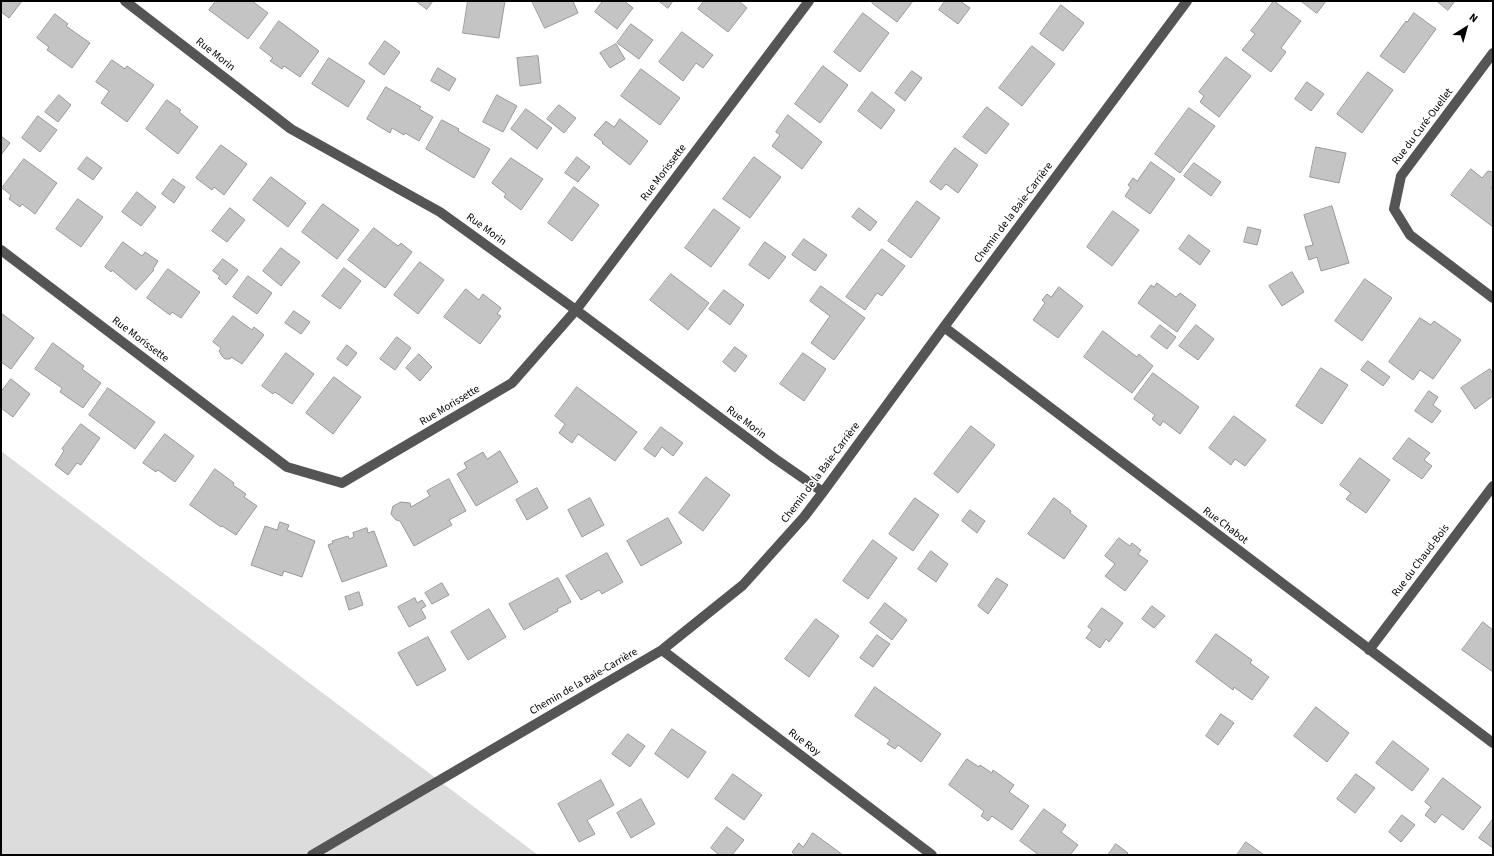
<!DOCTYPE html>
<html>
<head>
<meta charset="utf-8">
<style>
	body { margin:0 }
	#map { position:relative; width:1494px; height:856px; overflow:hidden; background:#fff; font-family:"Source Sans 3",sans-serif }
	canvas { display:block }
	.frame { position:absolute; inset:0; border:2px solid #000; pointer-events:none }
	.north { position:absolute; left:1446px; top:8px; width:40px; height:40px; -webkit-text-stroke:3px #fff; paint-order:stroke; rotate:37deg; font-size:11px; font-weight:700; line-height:16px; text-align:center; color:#000 }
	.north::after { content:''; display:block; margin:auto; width:14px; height:18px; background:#000; clip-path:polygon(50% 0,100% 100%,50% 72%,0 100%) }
</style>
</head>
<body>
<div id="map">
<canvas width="1494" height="856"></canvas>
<div class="frame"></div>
<div class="north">N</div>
</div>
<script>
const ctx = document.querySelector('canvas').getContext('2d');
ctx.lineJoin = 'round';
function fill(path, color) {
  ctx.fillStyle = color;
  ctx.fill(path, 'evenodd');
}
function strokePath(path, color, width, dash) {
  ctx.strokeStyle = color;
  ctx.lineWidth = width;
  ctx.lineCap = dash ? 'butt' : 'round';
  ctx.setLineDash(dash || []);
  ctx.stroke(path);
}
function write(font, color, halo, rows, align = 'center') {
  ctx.font = font + ' "Source Sans 3",sans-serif';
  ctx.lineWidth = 3.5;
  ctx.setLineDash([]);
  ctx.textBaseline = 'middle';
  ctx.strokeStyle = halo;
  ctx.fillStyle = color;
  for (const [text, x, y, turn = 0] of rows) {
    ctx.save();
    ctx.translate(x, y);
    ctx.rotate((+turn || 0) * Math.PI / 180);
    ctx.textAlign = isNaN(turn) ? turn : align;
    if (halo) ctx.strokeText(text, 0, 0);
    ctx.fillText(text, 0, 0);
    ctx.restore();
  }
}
const green = new Path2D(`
	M1,451L538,855H1Z`);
const building = new Path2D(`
	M1,1H22L9,18L1,12Z
	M216,1H252L268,13L248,39L209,10Z
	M416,1H433L427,9Z
	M468,1H505L499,38L463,33Z
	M532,1H573L578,13L545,28Z
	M603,1H624L633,8L617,29L595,12Z
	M659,1H673L668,8Z
	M704,1H739L747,8L728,32L698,9Z
	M873,1H913L897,22L872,3Z
	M945,1H960L970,8L958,24L939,10Z
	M1274,1L1301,21L1281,48L1286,52L1271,72L1242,50L1255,34L1251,31Z
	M1301,1H1326L1317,13Z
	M1437,1H1455L1448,10Z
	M1061,5L1084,23L1063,51L1040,34Z
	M863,13L889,33L860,72L834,52Z
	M1414,13L1436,29L1404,73L1380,56L1406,21L1407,22Z
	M55,14L68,24L66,26L90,43L72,68L47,50L49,47L37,38Z
	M279,21L319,51L300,77L284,66L282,69L270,61L273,58L260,48Z
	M631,24L653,40L639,59L617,43Z
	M682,32L713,55L703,68L696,63L683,81L659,62Z
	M385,41L400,52L384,75L369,64Z
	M616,44L625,59L610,68L600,53Z
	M1032,46L1055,64L1022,106L999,88Z
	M538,56L541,83L520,86L517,58Z
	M1226,57L1251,76L1219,117L1200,102L1204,96L1199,92Z
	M329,58L365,81L348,107L312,84Z
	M112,60L125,69L127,66L154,85L127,122L101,103L109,91L96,82Z
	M823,66L848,85L820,123L795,104Z
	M438,68L456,79L449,91L431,81Z
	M641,69L680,98L660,125L621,96Z
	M912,71L922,78L905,101L895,93Z
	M1368,72L1393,90L1362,133L1337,114Z
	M1307,82L1324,94L1311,111L1295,99Z
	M386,87L421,107L419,109L433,117L419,141L405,133L404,135L392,128L390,133L367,119Z
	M872,92L895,110L881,129L858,111Z
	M59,95L71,105L58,122L45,112Z
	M497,95L517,106L503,132L483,122Z
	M167,100L181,110L179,112L198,127L178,154L146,129Z
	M559,105L576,118L564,133L547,119Z
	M987,107L1009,124L986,154L963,137Z
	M1189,108L1215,126L1180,173L1155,154Z
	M526,109L552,128L537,149L511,129Z
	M788,115L822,142L802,169L772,146L780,135L776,132Z
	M38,116L57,130L40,152L22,138Z
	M620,119L648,141L630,165L602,143L603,142L594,135L606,121L614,127Z
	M442,120L459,129L458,131L490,149L474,178L426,149Z
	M1,136L10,143L1,155Z
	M221,145L247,164L224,195L214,187L212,190L196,178Z
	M1316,147L1346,153L1339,183L1310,177Z
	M955,148L978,165L958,193L946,184L941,190L930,182Z
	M87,157L102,168L93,180L78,169Z
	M577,157L590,167L578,182L565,173Z
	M754,157L781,177L750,218L723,199Z
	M511,158L543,179L521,210L504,197L506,194L492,183Z
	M24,159L57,183L35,214L22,204L20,207L9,199L11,195L2,188Z
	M1151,162L1175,179L1150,214L1125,196L1131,187L1128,185L1133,178L1137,181Z
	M1194,163L1221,182L1211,196L1184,176Z
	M1471,169L1482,178L1488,171L1493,172V185L1491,188L1493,189V227L1451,195Z
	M271,177L306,203L288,227L253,200Z
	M173,179L185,187L174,203L162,194Z
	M574,187L599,205L572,241L548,223Z
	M137,192L156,207L141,226L122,212Z
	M78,199L103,217L81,247L56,229Z
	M917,201L940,218L911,258L888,241Z
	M323,204L359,230L337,259L302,232Z
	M1332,206L1349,263L1321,271L1317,257L1309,260L1305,247L1313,245L1304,215Z
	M230,208L245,220L227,242L212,231Z
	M859,208L877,222L870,231L852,217Z
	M714,209L740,228L711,267L685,248Z
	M1113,211L1139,230L1112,266L1087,247Z
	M1248,227L1261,230L1257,245L1244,242Z
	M374,228L398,246L401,243L412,252L385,288L348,260Z
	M1189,235L1210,251L1200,265L1179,249Z
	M804,239L827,255L815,271L792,255Z
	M123,242L142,256L145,252L158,261L153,269L154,270L136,290L112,270L111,272L105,267Z
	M765,242L786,257L769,279L749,265Z
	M281,248L300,262L281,286L263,271Z
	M882,249L905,266L882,296L877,293L865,310L846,297Z
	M223,259L238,270L226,285L218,278L220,276L213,271Z
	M420,262L444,280L418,314L394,295Z
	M344,268L361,281L340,309L322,296Z
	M168,269L200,292L181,318L172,312L170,315L147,298Z
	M1292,272L1304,292L1282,306L1269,286Z
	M671,274L709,303L688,330L650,300Z
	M248,276L272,293L257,314L233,297Z
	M1365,279L1392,298L1362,341L1335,321Z
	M1157,283L1176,297L1180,293L1196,305L1177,332L1138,303L1151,285L1154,287Z
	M821,286L865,318L834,360L811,343L830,316L810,301Z
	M1059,287L1083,306L1058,338L1033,320L1045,303L1042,300L1047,294L1051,297Z
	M466,289L479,300L483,294L501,308L497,314L501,316L480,344L444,317Z
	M724,290L744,305L730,325L709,309Z
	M294,311L310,322L301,334L285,323Z
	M1,313L34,338L11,369L1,362Z
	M233,316L252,330L254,327L264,335L242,364L231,357L230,359H225L222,356L219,351L221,348L213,342Z
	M1420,318L1431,325L1434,321L1461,340L1433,379L1420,370L1413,380L1389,362Z
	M1160,325L1176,337L1167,349L1151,337Z
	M1196,325L1214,339L1198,360L1179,346Z
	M1103,331L1137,357L1139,354L1153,366L1132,393L1084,357Z
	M397,337L411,348L395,370L380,359Z
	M53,343L84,366L82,369L101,383L83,408L60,392L62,388L35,369Z
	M347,345L357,353L347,366L337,359Z
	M735,347L747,356L735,372L723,362Z
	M286,353L314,374L292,404L275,392L273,394L262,386Z
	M803,353L826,369L804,401L780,384Z
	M419,354L432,367L420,381L406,368Z
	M1368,361L1390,377L1383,386L1361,370Z
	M1321,368L1348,385L1322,424L1296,406Z
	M1490,369L1493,374V396L1475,409L1461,388Z
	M1153,373L1199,407L1180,434L1163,421L1160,426L1152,419L1155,415L1134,399Z
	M334,377L361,397L333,434L306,413Z
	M11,379L30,394L13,417L1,408V392Z
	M577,387L637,432L615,461L578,434L572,443L559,433L565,424L555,416Z
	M108,388L155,422L135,449L89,415Z
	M1429,391L1438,397L1433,405L1441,411L1432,423L1415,411Z
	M1234,416L1266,440L1245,466L1235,459L1231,465L1209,448Z
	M81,424L100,438L81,465L77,463L68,475L55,465L64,451L62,449Z
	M971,426L995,445L958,493L934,474Z
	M661,427L683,443L673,456L662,447L655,457L644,449Z
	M165,434L194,456L175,482L158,470L156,472L143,463Z
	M1409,438L1430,453L1424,460L1432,466L1422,479L1393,459Z
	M500,451L518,482L476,506L457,474L467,468L464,463L483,452L487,459Z
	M1360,458L1390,480L1366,513L1346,499L1351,493L1340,485Z
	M215,469L234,483L233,485L246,494L244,497L257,506L236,535L222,526L221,527L190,505Z
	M706,477L730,495L703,531L679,513Z
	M449,479L466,511L449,520L452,525L414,546L400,521L396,520L391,514L393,506L401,502L410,503L411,507L430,496L427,491Z
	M537,488L548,508L527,520L516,500Z
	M590,498L604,525L582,537L568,510Z
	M915,498L939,515L913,551L889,534Z
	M1054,498L1071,511L1070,513L1087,526L1064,559L1028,534Z
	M970,510L985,521L977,533L962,521Z
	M668,518L682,543L641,566L627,541Z
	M280,522L289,525L287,530L315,541L302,577L284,571L282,576L251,565L265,526L277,530Z
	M367,528L368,533L374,531L387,566L342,582L328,545L333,543L332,541L348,536L349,539L354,537L353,533Z
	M1119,538L1130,546L1132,543L1141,550L1138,554L1148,561L1125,591L1105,576L1115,564L1105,556Z
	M873,540L897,558L868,599L843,581Z
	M931,551L948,564L936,582L918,569Z
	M607,553L623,582L602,594L599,590L581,600L566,576Z
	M558,578L571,602L557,609L558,611L524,630L509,604Z
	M997,578L1008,585L988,614L978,606Z
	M442,583L449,595L432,604L425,593Z
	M359,592L363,605L349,610L345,597Z
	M415,598L417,603L422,600L426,606L421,609L426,618L409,627L398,607Z
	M885,603L907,620L892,640L870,623Z
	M1152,606L1165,616L1154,628L1142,619Z
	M1102,608L1123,623L1109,642L1106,639L1100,648L1086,638L1092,630L1088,627Z
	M489,609L506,637L468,660L451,632Z
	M816,619L839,636L809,677L785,659Z
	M1483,622L1493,630V672L1462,650Z
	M1216,634L1252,660L1250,663L1269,677L1252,700L1234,687L1233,690L1196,662Z
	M877,635L890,644L873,667L860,658Z
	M428,637L446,670L417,686L398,653Z
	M875,687L941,734L921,762L898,745L895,749L887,744L890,740L855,716Z
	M1316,707L1349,733L1327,762L1294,736Z
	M1221,714L1234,723L1218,745L1206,736Z
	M672,729L706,752L688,778L655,754Z
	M628,734L645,746L630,767L612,754Z
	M1393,741L1429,769L1412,791L1376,763Z
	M967,759L979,767L980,765L992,773L993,770L1014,785L1009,792L1029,806L1012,830L992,816L988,821L981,816L984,811L949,785Z
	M733,774L762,795L744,820L715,799Z
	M1356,774L1375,788L1355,813L1337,799Z
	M1443,778L1481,807L1463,830L1442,814L1435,823L1425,815L1431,807L1425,802Z
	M601,780L614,805L587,820L595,834L579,842L558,804Z
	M641,799L655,824L631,838L617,813Z
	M1044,809L1066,825L1061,832L1078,845L1070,855H1039L1020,841Z
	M1402,815L1415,825L1401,842L1389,832Z
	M1493,819V848L1479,838Z
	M727,827L744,840L732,855H719L711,848Z
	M813,833L843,855H795L792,852L799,843L803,847Z
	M1246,842L1264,855H1237Z
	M1116,844L1128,853L1126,855H1108Z`);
const minor = new Path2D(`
	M125,1L291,129L440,212L576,310L774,458L823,492
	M1493,53L1401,176L1394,209L1410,235L1493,298
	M1,250L287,467L342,483L512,383L576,310L809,1
	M944,327L1493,743
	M662,650L932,855
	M1369,650L1493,486
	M312,855L662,650L743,585L804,517L823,492L944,327L1187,1`);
const streetNames = [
	["Rue Morin",215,55,38],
	["Rue du Curé-Ouellet",1423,127,-53],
	["Rue Morissette",664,173,-53],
	["Chemin de la Baie-Carrière",1014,213,-53],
	["Rue Morin",486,230,36],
	["Rue Morissette",140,340,37],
	["Rue Morissette",450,406,-31],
	["Rue Morin",746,423,37],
	["Chemin de la Baie-Carrière",821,473,-53],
	["Rue Chabot",1225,526,37],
	["Rue du Chaud-Bois",1421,561,-53],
	["Chemin de la Baie-Carrière",584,682,-30],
	["Rue Roy",804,743,37]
];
fill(green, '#dcdcdc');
fill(building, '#c4c4c4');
strokePath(building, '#999', 1);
strokePath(minor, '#555', 10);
write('11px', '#000', '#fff', streetNames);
</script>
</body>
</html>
